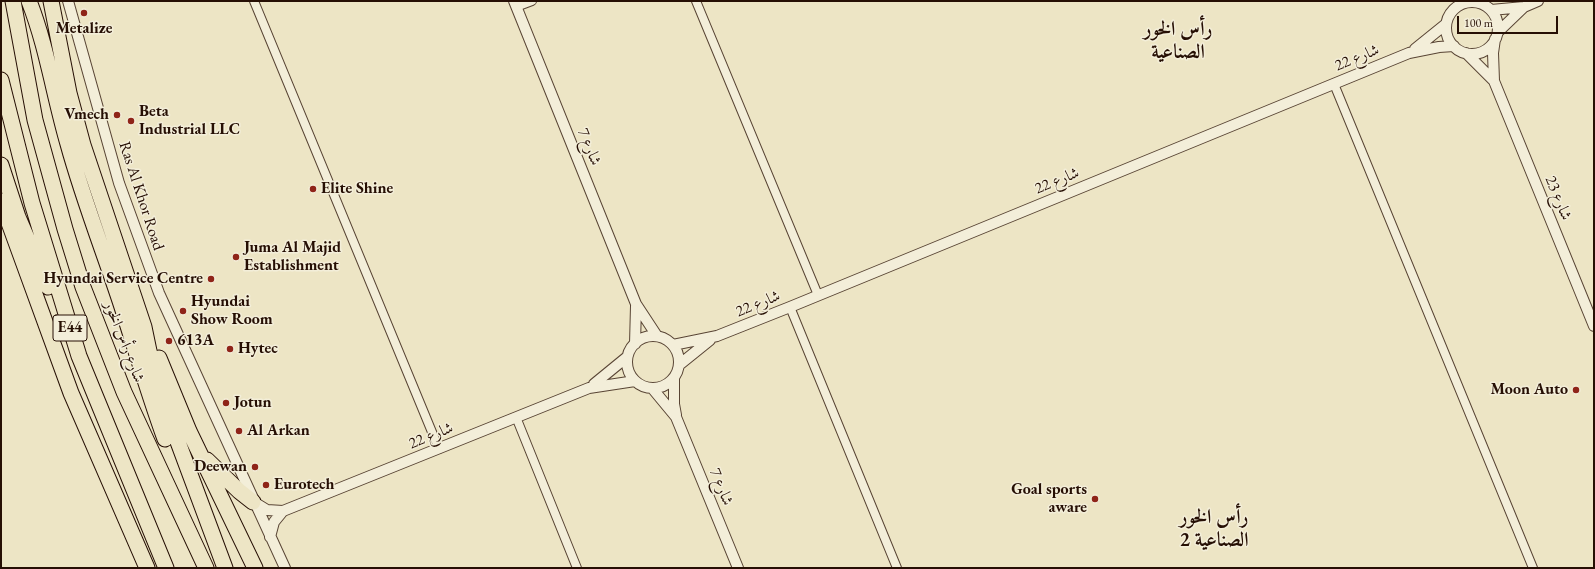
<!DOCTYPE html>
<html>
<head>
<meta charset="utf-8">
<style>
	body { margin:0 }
	#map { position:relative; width:1595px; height:569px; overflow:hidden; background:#ede5c5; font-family:"EB Garamond",serif }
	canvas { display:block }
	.frame { position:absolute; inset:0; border:2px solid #260f04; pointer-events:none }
	.scale { position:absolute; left:1457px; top:16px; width:101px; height:18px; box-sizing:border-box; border:2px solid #260f04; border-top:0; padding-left:5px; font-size:12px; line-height:14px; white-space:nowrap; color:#260f04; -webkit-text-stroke:3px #f3eed9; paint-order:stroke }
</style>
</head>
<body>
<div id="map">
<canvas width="1595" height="569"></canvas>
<div class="frame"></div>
<div class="scale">100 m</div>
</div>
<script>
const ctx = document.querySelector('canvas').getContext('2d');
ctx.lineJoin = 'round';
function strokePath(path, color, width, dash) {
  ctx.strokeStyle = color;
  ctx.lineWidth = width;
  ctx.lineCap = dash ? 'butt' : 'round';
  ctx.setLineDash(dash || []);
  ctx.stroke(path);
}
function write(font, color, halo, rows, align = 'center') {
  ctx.font = font + ' "EB Garamond",Amiri,serif';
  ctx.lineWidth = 3;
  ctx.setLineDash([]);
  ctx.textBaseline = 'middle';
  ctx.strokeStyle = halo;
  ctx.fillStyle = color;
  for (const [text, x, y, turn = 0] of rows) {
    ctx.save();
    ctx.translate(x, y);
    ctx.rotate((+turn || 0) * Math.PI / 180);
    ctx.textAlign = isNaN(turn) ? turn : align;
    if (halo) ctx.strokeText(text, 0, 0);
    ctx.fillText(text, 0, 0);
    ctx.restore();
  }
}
const minor = new Path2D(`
	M254,1L439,449
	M696,1L818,295
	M516,7L532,1
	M1334,84L1533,568
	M790,307L897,568
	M516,417L577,568`);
const tertiary = new Path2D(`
	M68,1L119,183L159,293L285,568
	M514,1L636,304L657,336
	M1446 28a26 26 0 1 1 52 0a26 26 0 1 1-52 0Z
	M1491,10L1524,7L1538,1
	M1498,32L1524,7
	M1495,39L1493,53L1494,81L1594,326
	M1415,49L1446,24
	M1466,53L1494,81
	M627 362a26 26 0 1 1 52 0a26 26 0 1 1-52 0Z
	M635,344L636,306
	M673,345L717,336L790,307L1409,53L1439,47L1454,46
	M679,365L710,340
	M674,378V404L676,415
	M594,384L627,357
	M652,388L676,417L738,568
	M254,502L267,510L283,511L589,388L635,381
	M270,537L274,522L283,511`);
const motorway = new Path2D(`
	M13,1L35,120L65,229L83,287L124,392L206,568
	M29,1C47,47 54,96 68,144C83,199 104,252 122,307C136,351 149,395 165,439
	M51,1L69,93L83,145L144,327L149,351L162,399L225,568
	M1,80L32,203L79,356L166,568
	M1,165L18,217L48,287
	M1,201L71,393L147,568
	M159,358L189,431L255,568
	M207,460L239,491L253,502`);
const markers = [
	[84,13,4,"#8f2418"],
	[117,115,4,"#8f2418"],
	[131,121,4,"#8f2418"],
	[313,189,4,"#8f2418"],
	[236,257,4,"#8f2418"],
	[211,279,4,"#8f2418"],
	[183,311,4,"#8f2418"],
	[169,341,4,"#8f2418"],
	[230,349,4,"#8f2418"],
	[1576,390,4,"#8f2418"],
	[226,403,4,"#8f2418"],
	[239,431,4,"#8f2418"],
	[255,467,4,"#8f2418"],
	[266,485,4,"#8f2418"],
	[1095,499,4,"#8f2418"]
];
const shields = [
	[70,328,34]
];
const shieldNames = [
	["E44",70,328]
];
const poiNames = [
	["Metalize",84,29,"center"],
	["Beta",139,112],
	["Industrial LLC",139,130],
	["Vmech",109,115,"right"],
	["Elite Shine",321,189],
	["Juma Al Majid",244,248],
	["Establishment",244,266],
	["Hyundai Service Centre",203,279,"right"],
	["Hyundai",191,302],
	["Show Room",191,320],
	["613A",177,341],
	["Hytec",238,349],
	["Moon Auto",1568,390,"right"],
	["Jotun",234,403],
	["Al Arkan",247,431],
	["Deewan",247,467,"right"],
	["Eurotech",274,485],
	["Goal sports",1087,490,"right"],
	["aware",1087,508,"right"]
];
const streetNames = [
	["شارع 22",1357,58,-22],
	["شارع 7",589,147,68],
	["شارع 22",1057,181,-22],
	["Ras Al Khor Road",141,196,72],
	["شارع 23",1558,198,68],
	["شارع 22",758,304,-22],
	["شارع رأس الخور",124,342,69],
	["شارع 22",431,436,-22],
	["شارع 7",721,487,68]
];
const districtNames = [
	["رأس الخور",1178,30],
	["الصناعية",1178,53],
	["رأس الخور",1214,518],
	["الصناعية 2",1214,541]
];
strokePath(minor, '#584434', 10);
strokePath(tertiary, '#584434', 12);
strokePath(motorway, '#260f04', 17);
strokePath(minor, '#f3eed9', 8);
strokePath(tertiary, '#f3eed9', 10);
strokePath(motorway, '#ede5c5', 15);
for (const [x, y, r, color] of markers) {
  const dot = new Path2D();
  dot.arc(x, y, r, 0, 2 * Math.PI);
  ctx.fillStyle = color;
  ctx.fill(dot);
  strokePath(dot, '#f3eed9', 1.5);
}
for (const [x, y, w] of shields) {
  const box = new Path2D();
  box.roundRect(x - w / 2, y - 13, w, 26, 3);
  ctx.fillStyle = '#f3eed9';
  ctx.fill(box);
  strokePath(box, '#260f04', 1);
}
write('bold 15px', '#260f04', null, shieldNames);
write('bold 16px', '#260f04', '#f3eed9', poiNames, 'left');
write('16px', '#260f04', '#f3eed9', streetNames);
write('bold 20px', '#260f04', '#f3eed9', districtNames);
</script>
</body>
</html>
